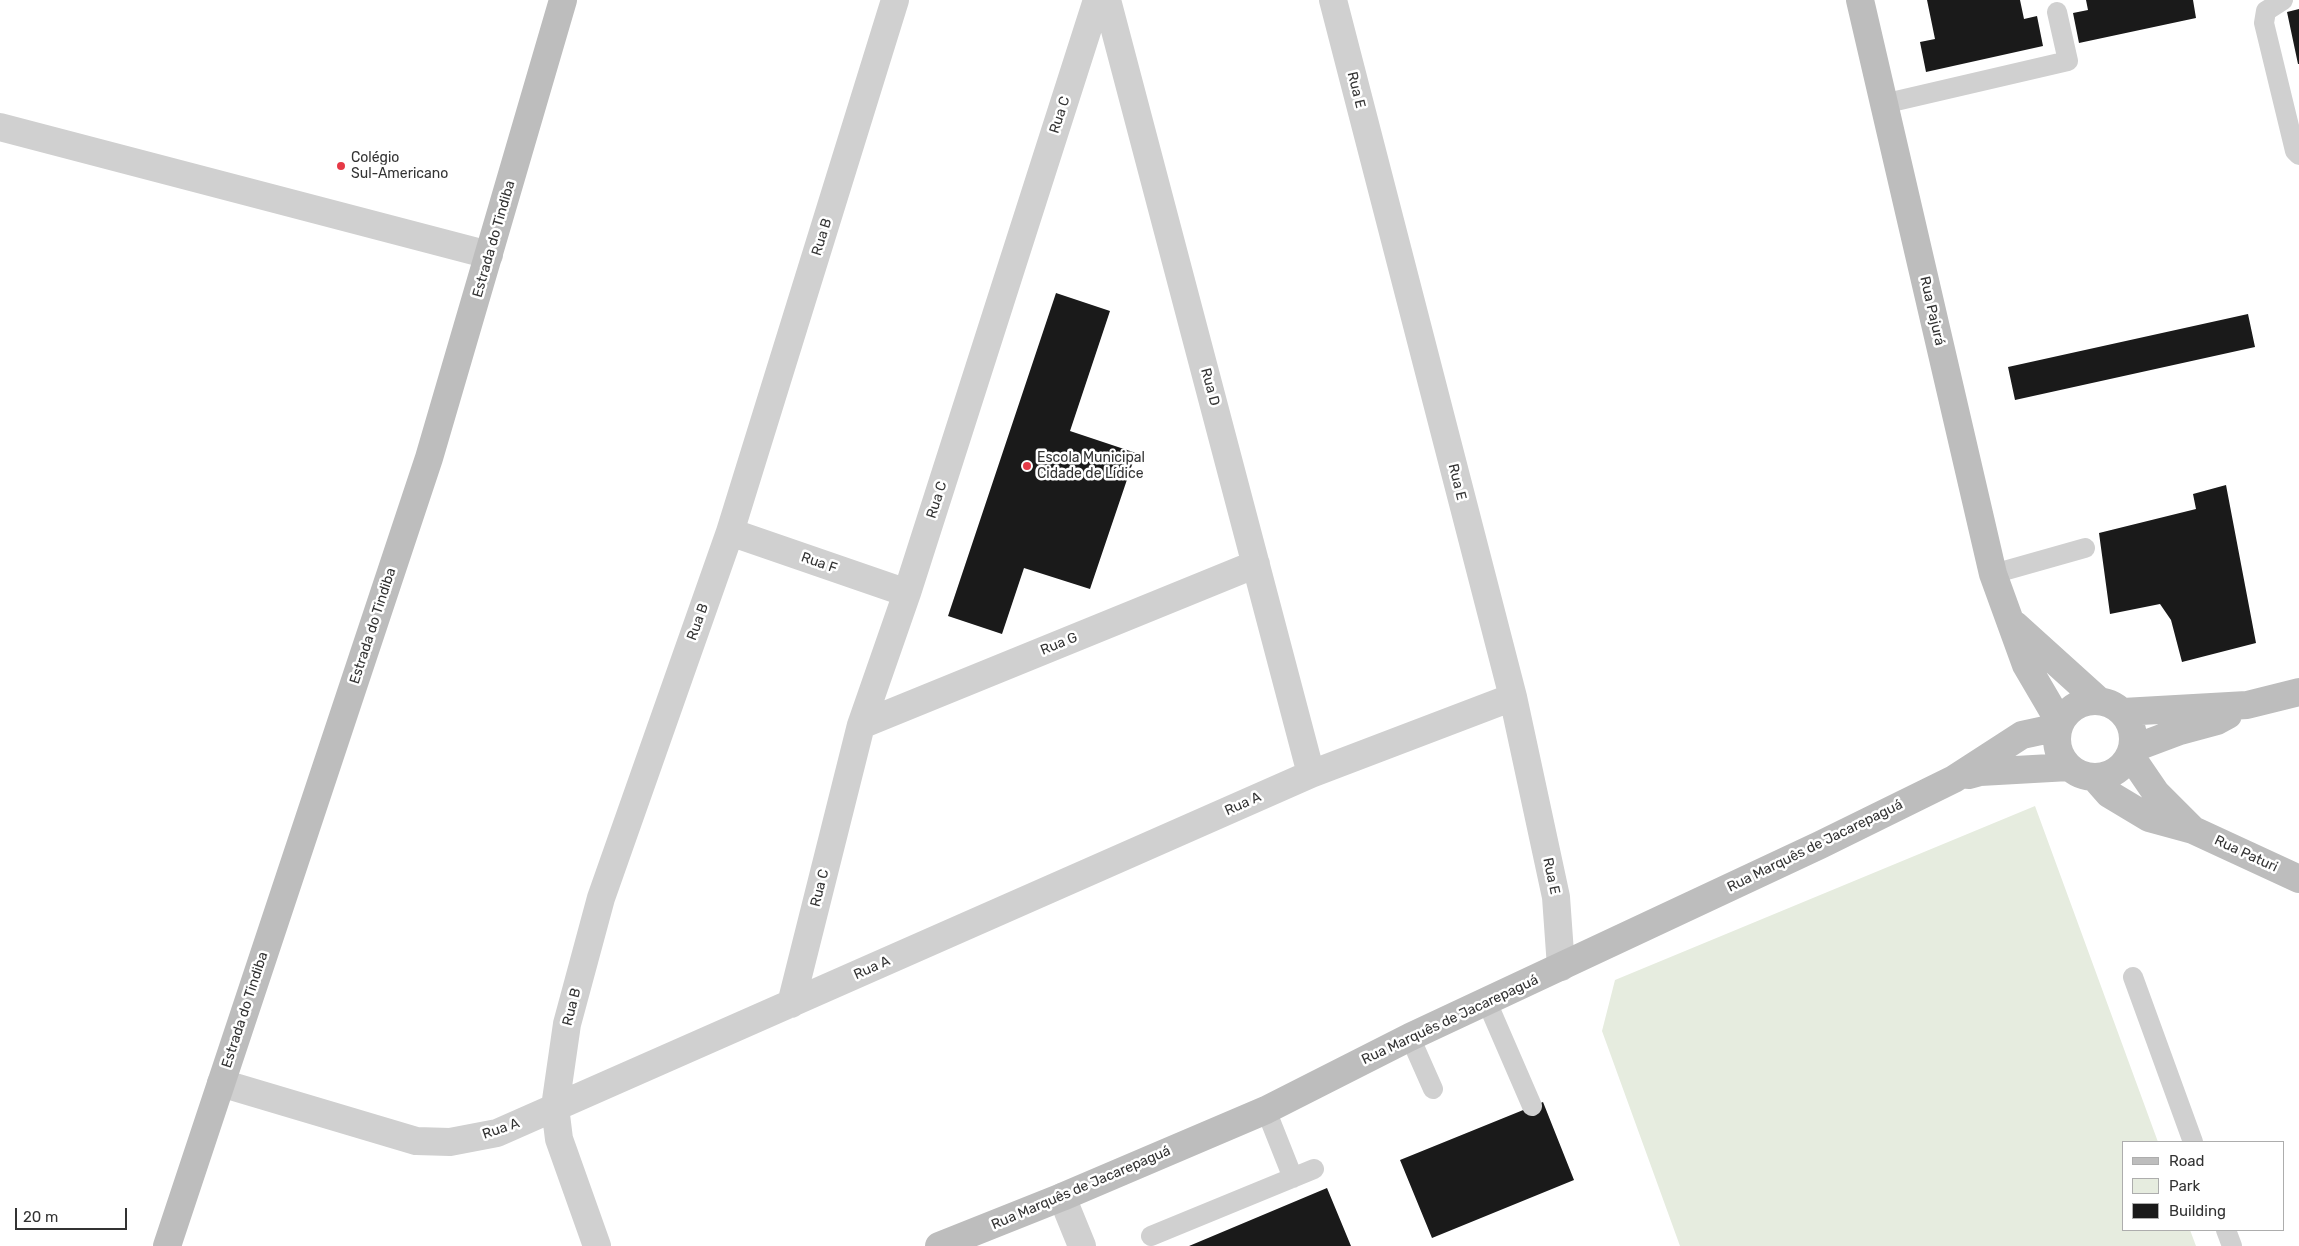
<!DOCTYPE html>
<html>
<head>
<meta charset="utf-8">
<style>
	body { margin:0 }
	#map { position:relative; width:2299px; height:1246px; overflow:hidden; background:#fff; font-family:Rubik,sans-serif }
	canvas { display:block }
	.legend { position:absolute; left:2122px; top:1141px; width:162px; height:90px; box-sizing:border-box; background:#fff; border:1px solid #adadad; margin:0; padding:6px 9px; list-style:none; font-size:15px; color:#333 }
	.legend li { display:flex; align-items:center; gap:10px; height:25px }
	.legend b { width:25px; border:1px solid #adadad }
	.scale { position:absolute; left:15px; top:1208px; width:112px; height:22px; box-sizing:border-box; border:2px solid #333; border-top:0; padding-left:6px; font-size:15px; line-height:18px; white-space:nowrap; color:#333; -webkit-text-stroke:4px #fff; paint-order:stroke }
</style>
</head>
<body>
<div id="map">
<canvas width="2299" height="1246"></canvas>
<ul class="legend">
<li><b style="height:6px;background:#bdbdbd"></b>Road</li>
<li><b style="height:14px;background:#e6ecdf"></b>Park</li>
<li><b style="height:14px;background:#1a1a1a"></b>Building</li>
</ul>
<div class="scale">20 m</div>
</div>
<script>
const ctx = document.querySelector('canvas').getContext('2d');
ctx.lineJoin = 'round';
function fill(path, color) {
  ctx.fillStyle = color;
  ctx.fill(path, 'evenodd');
}
function strokePath(path, color, width, dash) {
  ctx.strokeStyle = color;
  ctx.lineWidth = width;
  ctx.lineCap = dash ? 'butt' : 'round';
  ctx.setLineDash(dash || []);
  ctx.stroke(path);
}
function write(font, color, halo, rows, align = 'center') {
  ctx.font = font + ' Rubik,sans-serif';
  ctx.lineWidth = 5;
  ctx.setLineDash([]);
  ctx.textBaseline = 'middle';
  ctx.strokeStyle = halo;
  ctx.fillStyle = color;
  for (const [text, x, y, turn = 0] of rows) {
    ctx.save();
    ctx.translate(x, y);
    ctx.rotate((+turn || 0) * Math.PI / 180);
    ctx.textAlign = isNaN(turn) ? turn : align;
    if (halo) ctx.strokeText(text, 0, 0);
    ctx.fillText(text, 0, 0);
    ctx.restore();
  }
}
const green = new Path2D(`
	M2035,806L2158,1142H2123V1230H2190L2196,1246H1680L1602,1031L1615,980Z`);
const building = new Path2D(`
	M1927,0H2020L2024,19L2037,16L2043,46L1926,72L1920,42L1935,39Z
	M2086,0H2193L2196,18L2079,43L2073,13L2088,10Z
	M2299,9V64H2298L2287,12Z
	M1056,293L1110,311L1070,431L1136,453L1090,589L1024,568L1002,634L948,616Z
	M2248,314L2255,347L2015,400L2008,367Z
	M2226,485L2256,643L2182,662L2171,620L2160,604L2110,614L2099,533L2196,509L2193,494Z
	M1543,1102L1574,1180L1432,1238L1400,1160Z
	M1327,1188L1351,1246H1189Z`);
const lane = new Path2D(`
	M2283,0L2266,11L2264,23L2295,151L2299,155
	M1883,104L2068,61L2057,12
	M1993,574L2085,548
	M2133,977L2193,1142
	M1487,1002L1532,1106
	M1410,1037L1433,1089
	M1266,1110L1293,1178
	M2226,1230L2232,1246
	M1151,1236L1314,1169`);
const street = new Path2D(`
	M1107,0L1311,774
	M1333,0L1513,697L1556,897L1561,967
	M0,127L489,255
	M730,532L907,593
	M861,725L1256,564
	M791,1004L861,725L907,593L1097,0
	M221,1083L416,1141L450,1142L497,1133L1311,774L1513,697
	M1062,1197L1082,1246
	M597,1246L559,1139L555,1107L567,1024L601,898L730,532L895,0`);
const secondary = new Path2D(`
	M1860,0L1993,574L2026,665L2060,723
	M2015,625L2098,700
	M2057 739a38 38 0 1 1 76 0a38 38 0 1 1-76 0Z
	M2123,712L2247,705L2299,692
	M2132,749L2180,731L2217,721L2228,715
	M2130,755L2156,793L2192,829
	M1969,775L1980,772L2069,767
	M2094,777L2109,794L2149,818L2193,830L2299,879
	M167,1246L429,458L563,0
	M939,1246L1062,1197L1266,1110L1410,1037L1820,845L1954,779L2022,735L2059,727`);
const markers = [
	[341,166,5,"#e63946"],
	[1027,466,5,"#e63946"]
];
const streetNames = [
	["Rua E",1356,90,76],
	["Rua C",1060,115,-72],
	["Rua B",822,237,-73],
	["Estrada do Tindiba",494,239,-74],
	["Rua Pajurá",1932,311,77],
	["Rua D",1210,387,75],
	["Rua E",1457,482,76],
	["Rua C",937,500,-72],
	["Rua F",819,563,19],
	["Rua B",698,622,-70],
	["Estrada do Tindiba",373,626,-72],
	["Rua G",1059,644,-22],
	["Rua A",1243,804,-24],
	["Rua Marquês de Jacarepaguá",1815,846,-26],
	["Rua Paturi",2246,854,25],
	["Rua E",1551,876,78],
	["Rua C",820,888,-76],
	["Rua A",872,968,-24],
	["Rua B",572,1007,-76],
	["Estrada do Tindiba",245,1010,-72],
	["Rua Marquês de Jacarepaguá",1450,1020,-25],
	["Rua A",501,1129,-19],
	["Rua Marquês de Jacarepaguá",1081,1188,-23]
];
const poiNames = [
	["Colégio",351,158],
	["Sul-Americano",351,174],
	["Escola Municipal",1037,458],
	["Cidade de Lídice",1037,474]
];
fill(green, '#e6ecdf');
fill(building, '#1a1a1a');
strokePath(lane, '#d0d0d0', 20);
strokePath(street, '#d0d0d0', 28);
strokePath(secondary, '#bdbdbd', 28);
for (const [x, y, r, color] of markers) {
  const dot = new Path2D();
  dot.arc(x, y, r, 0, 2 * Math.PI);
  ctx.fillStyle = color;
  ctx.fill(dot);
  strokePath(dot, '#fff', 2);
}
write('14px', '#333', '#fff', streetNames);
write('14px', '#333', '#fff', poiNames, 'left');
</script>
</body>
</html>
